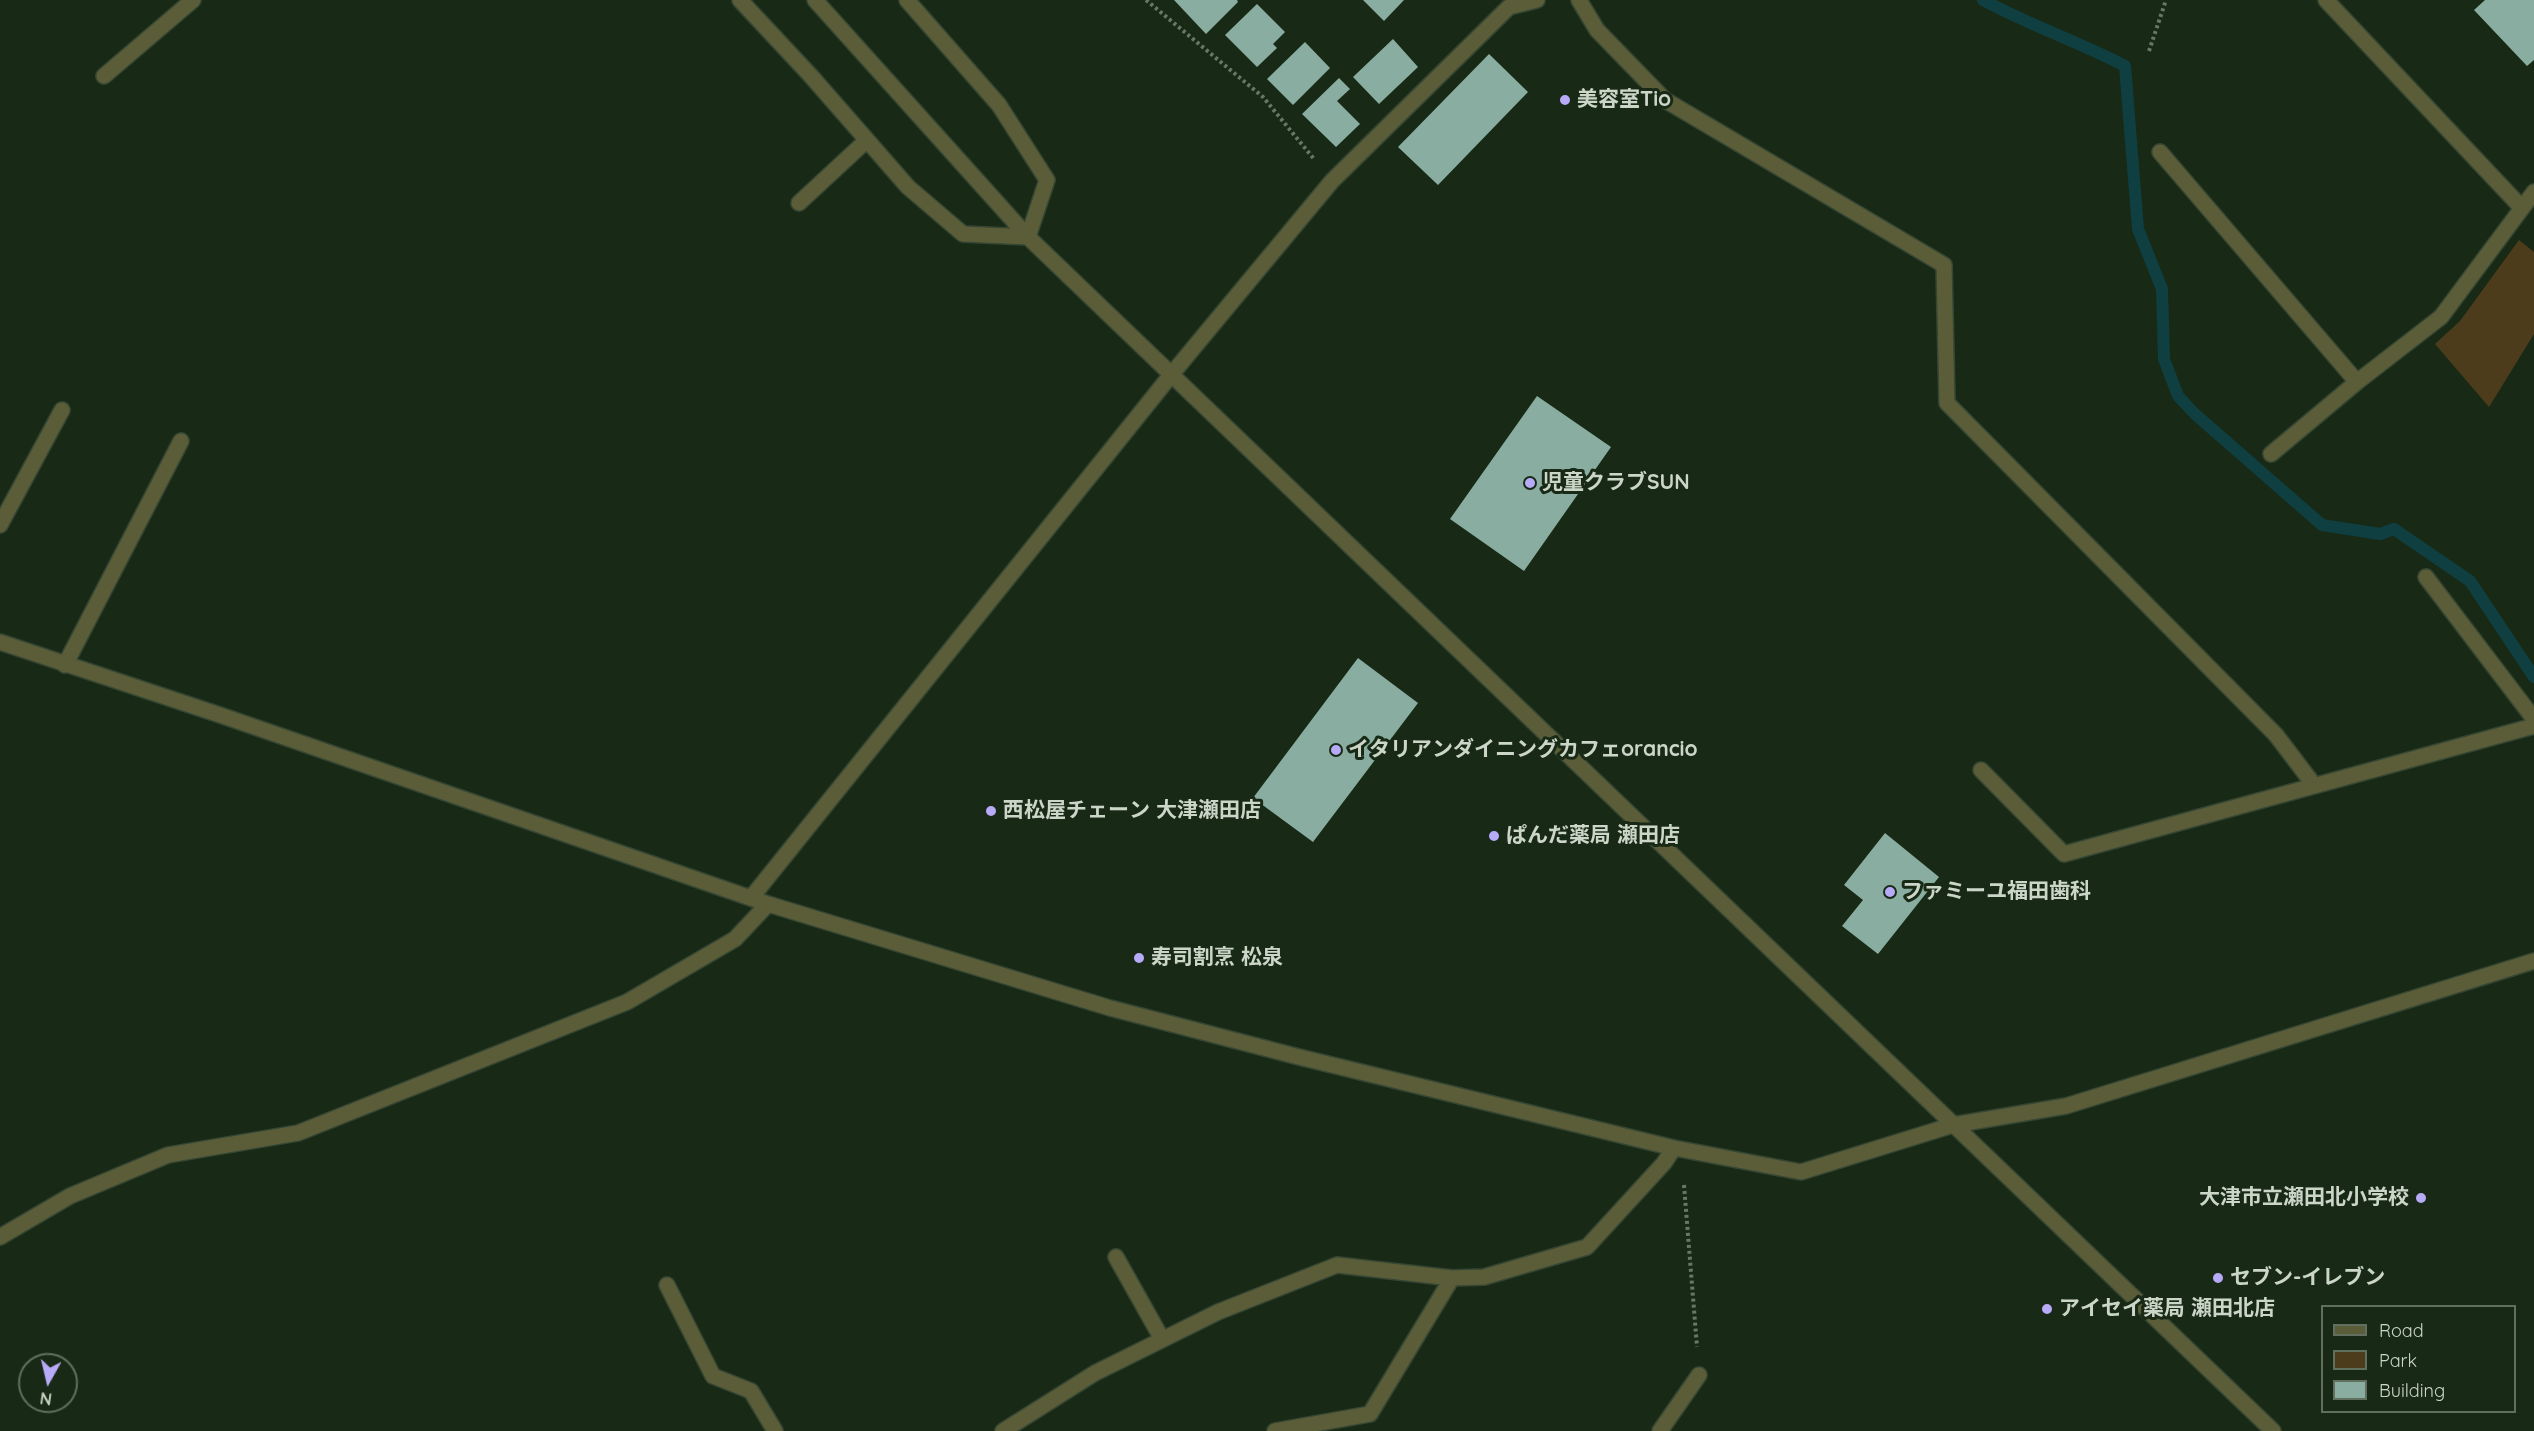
<!DOCTYPE html>
<html>
<head>
<meta charset="utf-8">
<style>
	body { margin:0 }
	#map { position:relative; width:2534px; height:1431px; overflow:hidden; background:#182a16; font-family:Quicksand,sans-serif }
	canvas { display:block }
	.legend { position:absolute; left:2321px; top:1305px; width:195px; height:108px; box-sizing:border-box; background:#182a16; border:2px solid #606f5e; margin:0; padding:8px 10px; list-style:none; font-size:18px; color:#cbd6c9 }
	.legend li { display:flex; align-items:center; gap:12px; height:30px }
	.legend b { width:30px; border:2px solid #606f5e }
	.north { position:absolute; left:18px; top:1353px; width:60px; height:60px; box-sizing:border-box; background:#182a16; border:2px solid #606f5e; border-radius:50%; rotate:188deg; font-size:16px; font-weight:700; line-height:24px; text-align:center; color:#cbd6c9 }
	.north::after { content:''; display:block; margin:auto; width:21px; height:27px; background:#b7abf7; clip-path:polygon(50% 0,100% 100%,50% 72%,0 100%) }
</style>
</head>
<body>
<div id="map">
<canvas width="2534" height="1431"></canvas>
<ul class="legend">
<li><b style="height:8px;background:#5b5d39"></b>Road</li>
<li><b style="height:16px;background:#4d3c1c"></b>Park</li>
<li><b style="height:16px;background:#89aea1"></b>Building</li>
</ul>
<div class="north">N</div>
</div>
<script>
const ctx = document.querySelector('canvas').getContext('2d');
ctx.lineJoin = 'round';
function fill(path, color) {
  ctx.fillStyle = color;
  ctx.fill(path, 'evenodd');
}
function strokePath(path, color, width, dash) {
  ctx.strokeStyle = color;
  ctx.lineWidth = width;
  ctx.lineCap = dash ? 'butt' : 'round';
  ctx.setLineDash(dash || []);
  ctx.stroke(path);
}
function write(font, color, halo, rows, align = 'center') {
  ctx.font = font + ' Quicksand,"Noto Sans JP",sans-serif';
  ctx.lineWidth = 6;
  ctx.setLineDash([]);
  ctx.textBaseline = 'middle';
  ctx.strokeStyle = halo;
  ctx.fillStyle = color;
  for (const [text, x, y, turn = 0] of rows) {
    ctx.save();
    ctx.translate(x, y);
    ctx.rotate((+turn || 0) * Math.PI / 180);
    ctx.textAlign = isNaN(turn) ? turn : align;
    if (halo) ctx.strokeText(text, 0, 0);
    ctx.fillText(text, 0, 0);
    ctx.restore();
  }
}
const green = new Path2D(`
	M2519,240L2534,252V334L2489,407L2435,344L2460,321Z`);
const stream = new Path2D(`
	M1983,0C2029,25 2079,42 2125,66L2138,229L2162,289L2164,359L2178,396L2195,414L2322,525L2380,534L2394,529L2470,581L2534,677`);
const building = new Path2D(`
	M1174,0H1237L1238,2L1206,34Z
	M1363,0H1404L1384,21Z
	M2485,0H2534V60L2527,66L2474,10Z
	M1257,4L1285,32L1273,44L1277,48L1257,67L1225,35Z
	M1393,39L1418,67L1379,104L1353,77Z
	M1305,42L1330,68L1293,105L1267,79Z
	M1489,54L1528,92L1438,185L1398,147Z
	M1339,78L1350,89L1337,101L1360,124L1336,147L1302,114Z
	M1537,396L1611,447L1524,571L1450,519Z
	M1358,658L1418,703L1313,842L1253,798Z
	M1885,833L1939,877L1878,954L1842,926L1863,900L1844,885Z`);
const path = new Path2D(`
	M1146,0L1263,97L1314,159
	M2149,51L2166,0
	M1684,1185L1697,1347`);
const service = new Path2D(`
	M1171,375L1332,181L1509,7L1537,0
	M0,525L62,410
	M2426,577L2534,719
	M65,665L181,441`);
const minor = new Path2D(`
	M740,0L811,76L908,187L963,234L1028,237L1047,180L999,105L907,0
	M1579,0L1597,30L1665,100L1944,265L1947,403L2276,735L2314,785
	M2326,0L2521,207
	M104,76L193,0
	M2160,152L2357,382
	M799,203L867,140
	M2271,454L2357,382L2441,317L2534,192
	M0,642L220,715L768,904L1110,1008L1299,1057L1674,1148L1801,1172L1953,1125
	M1981,770L2064,854L2534,726
	M751,898L1171,375
	M0,1237L70,1196L168,1155L298,1133L627,1002L735,939L768,904
	M1116,1257L1162,1339
	M667,1285L713,1376L751,1391L775,1431
	M1003,1431L1095,1373L1218,1312L1337,1265L1452,1278L1484,1277L1587,1247L1664,1163L1674,1148
	M1275,1431L1370,1414L1452,1278
	M1660,1431L1699,1375`);
const tertiary = new Path2D(`
	M815,0L1028,237L2273,1431
	M1953,1125L2066,1106L2534,961`);
const markers = [
	[1565,100,6,"#b7abf7"],
	[1530,483,6,"#b7abf7"],
	[1336,750,6,"#b7abf7"],
	[991,811,6,"#b7abf7"],
	[1494,836,6,"#b7abf7"],
	[1890,892,6,"#b7abf7"],
	[1139,958,6,"#b7abf7"],
	[2421,1198,6,"#b7abf7"],
	[2218,1278,6,"#b7abf7"],
	[2047,1309,6,"#b7abf7"]
];
const poiNames = [
	["美容室Tio",1577,100],
	["児童クラブSUN",1542,483],
	["イタリアンダイニングカフェorancio",1348,750],
	["西松屋チェーン 大津瀬田店",1003,811],
	["ぱんだ薬局 瀬田店",1506,836],
	["ファミーユ福田歯科",1902,892],
	["寿司割烹 松泉",1151,958],
	["大津市立瀬田北小学校",2409,1198,"right"],
	["セブン-イレブン",2230,1278],
	["アイセイ薬局 瀬田北店",2059,1309]
];
fill(green, '#4d3c1c');
strokePath(stream, '#103f42', 12);
fill(building, '#89aea1');
strokePath(service, '#354633', 18);
strokePath(minor, '#354633', 18);
strokePath(tertiary, '#354633', 18);
strokePath(path, '#687766', 4, [3, 3]);
strokePath(service, '#5b5d39', 15);
strokePath(minor, '#5b5d39', 15);
strokePath(tertiary, '#5b5d39', 15);
for (const [x, y, r, color] of markers) {
  const dot = new Path2D();
  dot.arc(x, y, r, 0, 2 * Math.PI);
  ctx.fillStyle = color;
  ctx.fill(dot);
  strokePath(dot, '#182a16', 2);
}
write('bold 21px', '#cbd6c9', '#182a16', poiNames, 'left');
</script>
</body>
</html>
